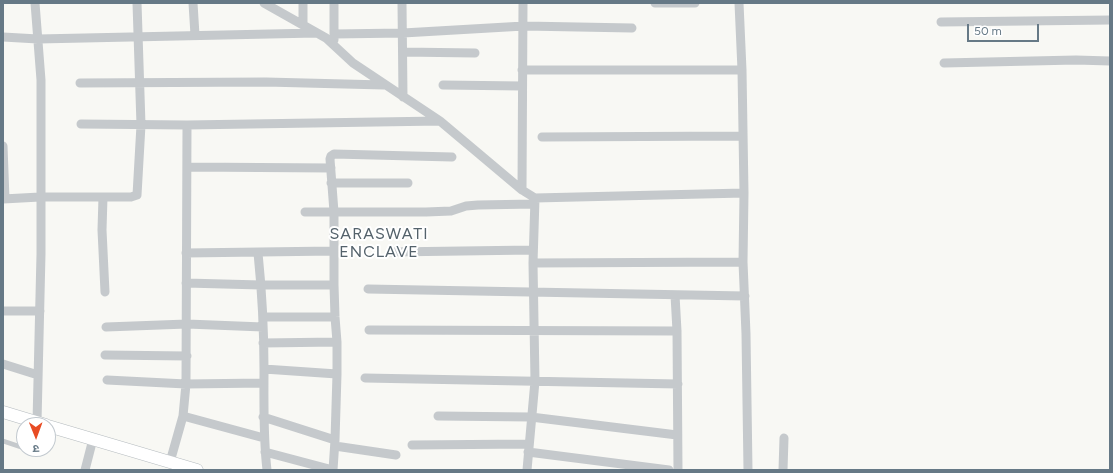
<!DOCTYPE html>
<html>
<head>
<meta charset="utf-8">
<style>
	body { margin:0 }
	#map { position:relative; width:1113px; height:473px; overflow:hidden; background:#f8f8f4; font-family:Figtree,"Noto Sans Devanagari",sans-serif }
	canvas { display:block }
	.frame { position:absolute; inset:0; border:4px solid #667986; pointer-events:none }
	.north { position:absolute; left:16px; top:417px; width:40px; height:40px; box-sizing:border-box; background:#fff; border:1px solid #c2c9cf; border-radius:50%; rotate:179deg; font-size:11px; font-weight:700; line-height:16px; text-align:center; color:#667986 }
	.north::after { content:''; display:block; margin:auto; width:14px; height:18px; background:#e84c24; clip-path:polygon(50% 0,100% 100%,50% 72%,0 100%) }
	.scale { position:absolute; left:967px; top:24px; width:72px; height:18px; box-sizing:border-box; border:2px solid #667986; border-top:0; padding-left:5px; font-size:12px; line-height:14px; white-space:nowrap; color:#667986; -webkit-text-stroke:3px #fff; paint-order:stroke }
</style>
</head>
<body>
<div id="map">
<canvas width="1113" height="473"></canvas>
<div class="frame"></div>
<div class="north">उ</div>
<div class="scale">50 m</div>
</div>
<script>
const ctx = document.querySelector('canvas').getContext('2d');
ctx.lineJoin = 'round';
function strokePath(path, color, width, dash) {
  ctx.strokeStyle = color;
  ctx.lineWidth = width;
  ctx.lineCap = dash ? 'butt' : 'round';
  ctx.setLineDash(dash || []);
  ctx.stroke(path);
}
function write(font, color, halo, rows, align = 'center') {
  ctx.font = font + ' Figtree,sans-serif';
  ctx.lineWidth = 4;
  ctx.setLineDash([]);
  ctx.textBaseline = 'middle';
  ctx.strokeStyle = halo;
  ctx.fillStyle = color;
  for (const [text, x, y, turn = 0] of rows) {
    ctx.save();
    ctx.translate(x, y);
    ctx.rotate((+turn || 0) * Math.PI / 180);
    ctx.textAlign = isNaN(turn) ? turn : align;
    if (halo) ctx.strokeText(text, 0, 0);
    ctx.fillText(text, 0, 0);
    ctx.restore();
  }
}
const lane = new Path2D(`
	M3,441L24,448`);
const street = new Path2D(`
	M35,3L41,80V254L37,422
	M193,3L195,35
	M264,3L326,38L353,63L440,121L522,190L535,198L744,193
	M303,3V24
	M334,3V40
	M402,3L403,97
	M655,3H695
	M739,3L742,70L744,193L743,262L746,334L748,470
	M941,22L1110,20
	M334,34L403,33L524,26L632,28
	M3,37L38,39L316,33
	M403,52L475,53
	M944,63L1076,60L1110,61
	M522,70H742
	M80,83L266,82L384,85
	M443,85L522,86
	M81,124L187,125L440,121
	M542,137L743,136
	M3,146L5,199
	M187,167L331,168
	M331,183H408
	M522,190L523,3
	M103,197L102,230L105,292
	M3,199L40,197H131L137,195L141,125L137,3
	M305,212H426L451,211L466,206L478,205L534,204
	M391,252L533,250
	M186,253L334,251
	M258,253C262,292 264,330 264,369C264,403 263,436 267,470
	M533,263L743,262
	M186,283L261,285H334
	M368,289L745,296
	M675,295L677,331L678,470
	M3,311H40
	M263,317H335
	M106,327L187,324L263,327
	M369,330L677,331
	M263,343L337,342
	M105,355L187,356
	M3,364L38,375
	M264,369L337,374L335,440L333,470
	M337,374V342L335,317L334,285V212L330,159L331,156L334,154L452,157
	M365,378L678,384
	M107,380L186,384L264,383
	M183,416L264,438
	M438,416L531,417L677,435
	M263,417L335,440
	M412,445L529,444
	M335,446L396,455
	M265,452L333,470
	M528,452L669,470
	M170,462L183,416L186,384L187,125
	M85,470L93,439
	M527,470L535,381L533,263L535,198
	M783,470L784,438`);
const secondary = new Path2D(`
	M3,412L46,425
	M48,426L197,470`);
const neighbourhoodNames = [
	["SARASWATI",379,234],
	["ENCLAVE",379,252]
];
strokePath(secondary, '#b5bbbf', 13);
strokePath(lane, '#c5c9cc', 4.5);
strokePath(street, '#c5c9cc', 9);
strokePath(secondary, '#fff', 12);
ctx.letterSpacing = '1px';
write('16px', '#54626b', '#fff', neighbourhoodNames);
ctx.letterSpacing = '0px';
</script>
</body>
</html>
